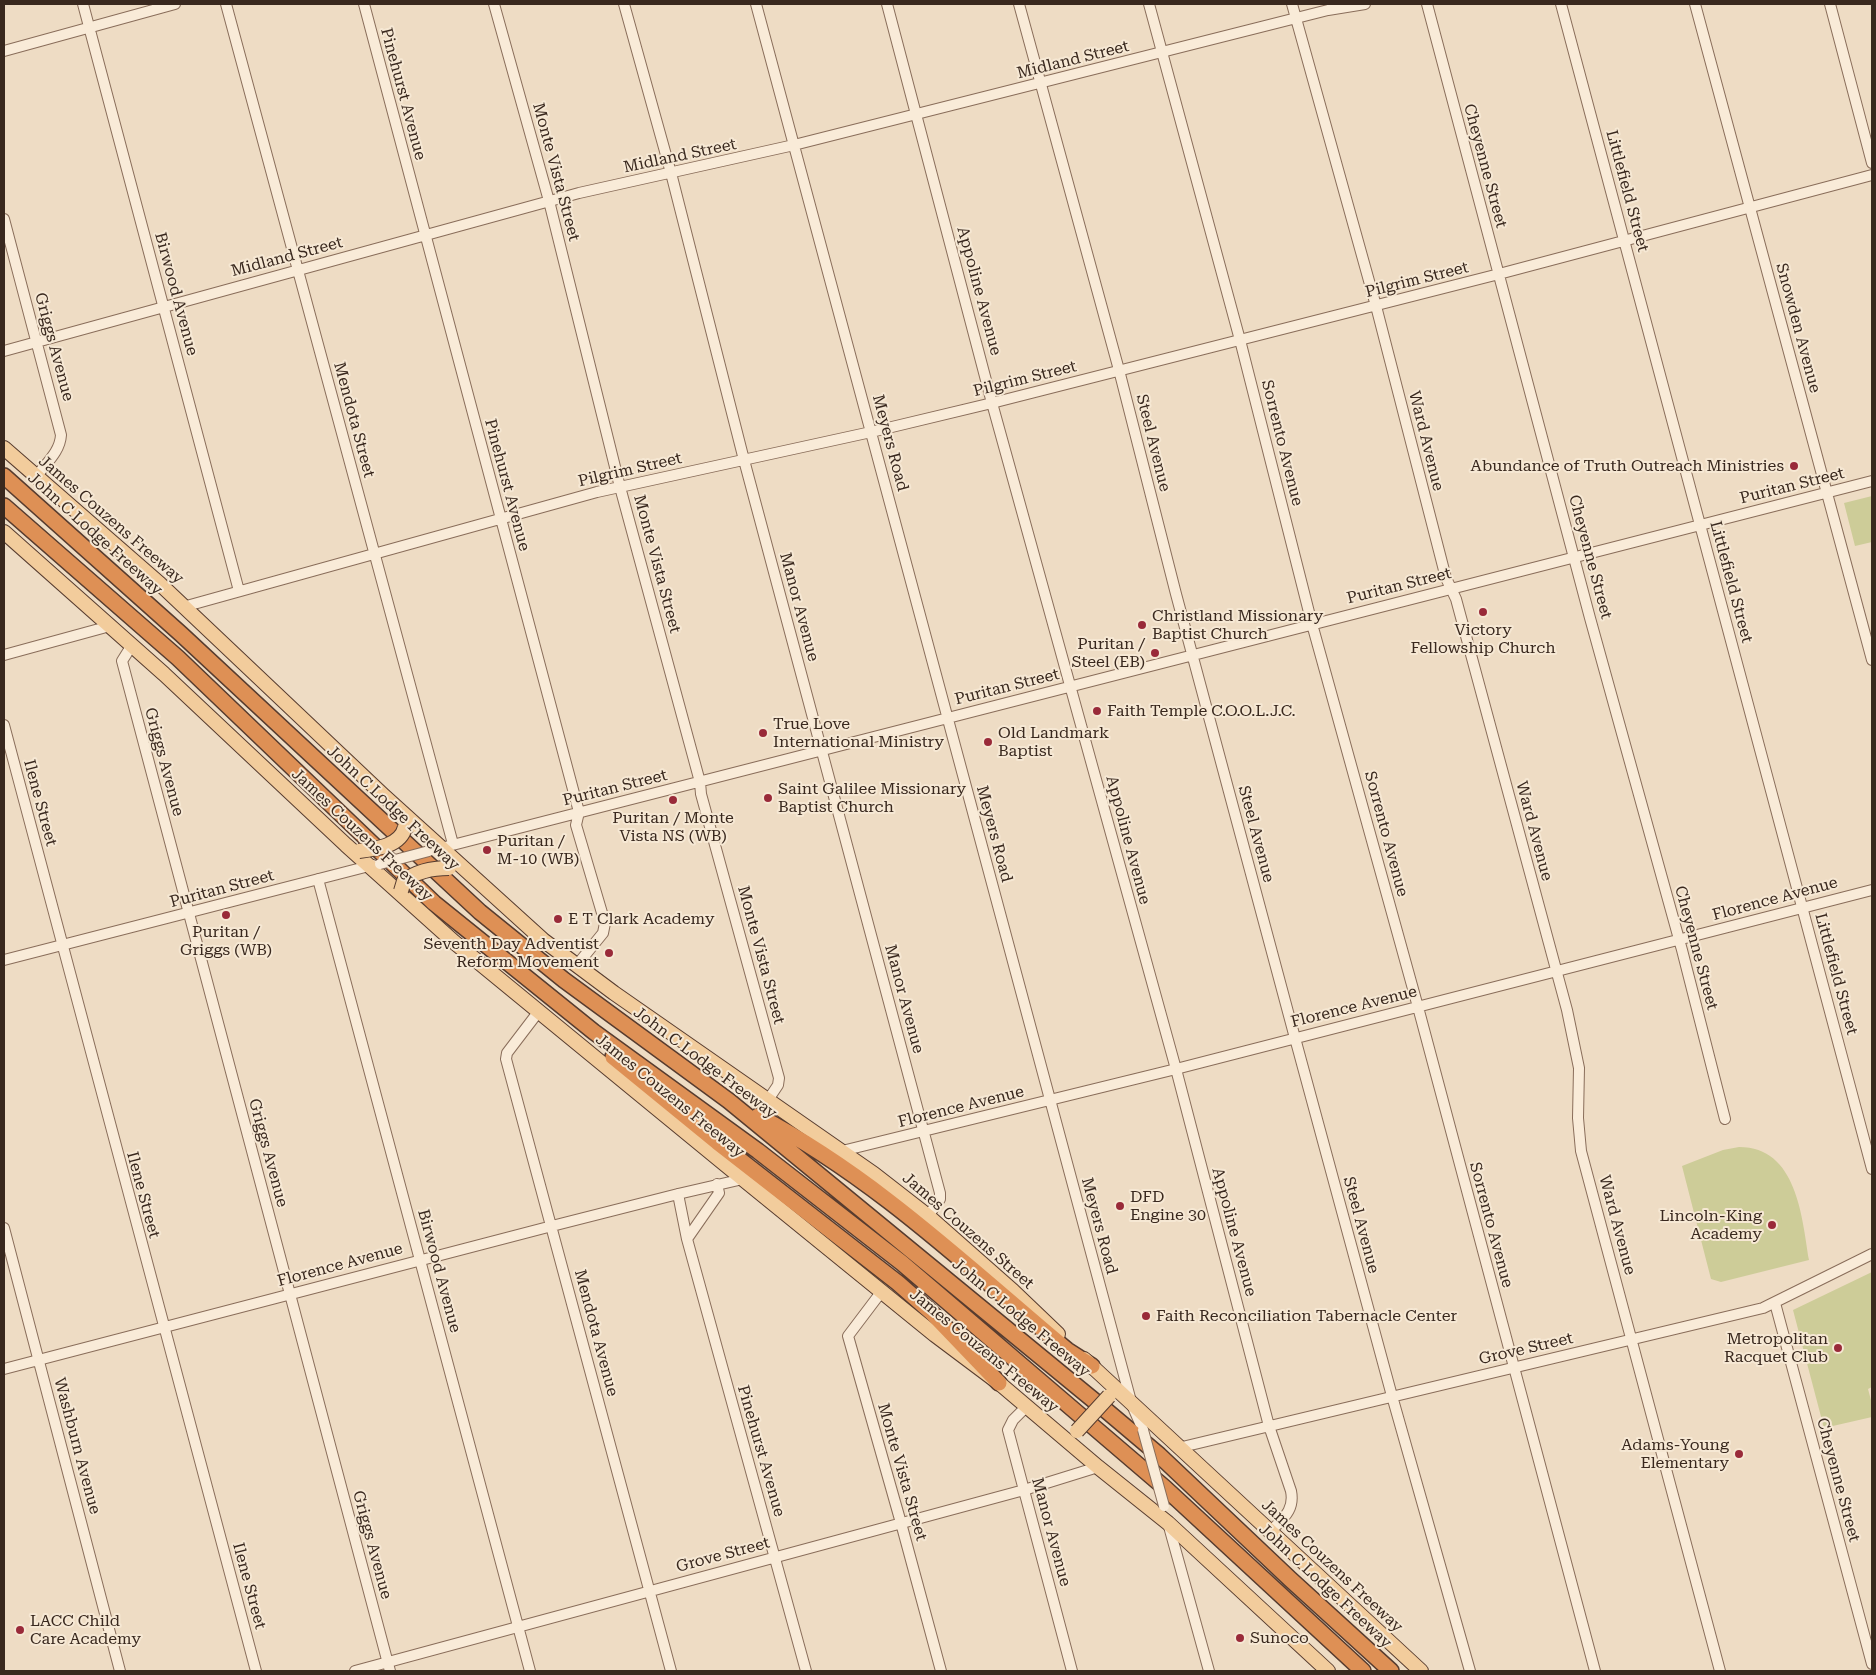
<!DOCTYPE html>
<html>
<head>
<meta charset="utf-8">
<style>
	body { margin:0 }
	#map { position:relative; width:1876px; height:1675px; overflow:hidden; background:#eedcc4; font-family:"Roboto Serif",serif }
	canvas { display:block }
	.frame { position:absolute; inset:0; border:5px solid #39281e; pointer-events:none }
</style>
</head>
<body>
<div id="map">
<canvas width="1876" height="1675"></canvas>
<div class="frame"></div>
</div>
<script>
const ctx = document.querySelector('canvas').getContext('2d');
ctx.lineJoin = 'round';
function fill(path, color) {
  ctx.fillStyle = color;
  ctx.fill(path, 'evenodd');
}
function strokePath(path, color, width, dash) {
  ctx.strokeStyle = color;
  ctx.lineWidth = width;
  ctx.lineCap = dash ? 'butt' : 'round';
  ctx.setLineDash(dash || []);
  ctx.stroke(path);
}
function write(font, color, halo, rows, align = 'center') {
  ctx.font = font + ' "Roboto Serif",serif';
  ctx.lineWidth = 4;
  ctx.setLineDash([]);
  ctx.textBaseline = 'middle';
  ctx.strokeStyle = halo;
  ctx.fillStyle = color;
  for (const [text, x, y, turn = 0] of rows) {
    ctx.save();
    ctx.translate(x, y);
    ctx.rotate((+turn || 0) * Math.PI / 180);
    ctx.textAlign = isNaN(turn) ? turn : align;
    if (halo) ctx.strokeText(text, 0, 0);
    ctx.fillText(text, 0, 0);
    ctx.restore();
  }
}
const green = new Path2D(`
	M1872,496V542L1855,546L1844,503Z
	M1739,1147C1797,1147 1802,1217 1809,1260L1721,1282L1711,1279L1682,1166L1723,1150Z
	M1872,1272V1387L1868,1389L1872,1404V1417L1824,1428L1793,1310Z`);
const minor = new Path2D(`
	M83,4L239,591
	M226,4L453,844
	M364,4L579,812L576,825L605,923L603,933L577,965
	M494,4L549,201L620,487L700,782L701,794L779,1078L778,1085L768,1100
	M624,4L671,173L744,460L940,1193V1199L928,1216
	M756,4L1132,1405L1143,1430
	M887,4L992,403L1176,1069L1269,1426L1291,1491C1295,1511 1282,1519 1270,1532
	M1019,4L1119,370L1176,594L1295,1038L1392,1396L1470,1671
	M1149,4L1240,340L1312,624L1418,1007L1595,1671
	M1292,4L1376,306L1446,578L1456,599L1567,1010L1579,1068L1578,1118L1581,1151L1720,1671
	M1427,4L1590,618L1682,950L1725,1119
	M1561,4L1872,1169
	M1695,4L1872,660
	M1830,4L1872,163
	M4,51L175,4
	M4,219L61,435C60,452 46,463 36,477
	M4,351L579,193L794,145L1328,10L1365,4
	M183,607L597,492L871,432L992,403L1499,274L1872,175
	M132,645L122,661L390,1671
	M4,655L110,626
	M4,725L256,1671
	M437,849L1872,481
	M318,879L530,1671
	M4,960L373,865
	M539,1011L507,1053L506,1059L671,1671
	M842,1151L1176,1069L1872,890
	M678,1194L687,1239L806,1671
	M4,1228L120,1671
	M687,1239L719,1193L717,1184
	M882,1291L848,1336L901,1523L941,1671
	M1775,1303L1872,1664
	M4,1369L552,1226L678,1194L743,1179
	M1026,1407L1013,1420L1008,1430L1072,1671
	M1178,1448L1763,1308L1872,1254
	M1168,1523L1209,1671
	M355,1671L1024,1490L1098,1467`);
const major = new Path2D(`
	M4,448L160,584L383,795L543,940L614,993L874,1174L928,1216L1013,1291L1058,1334
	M4,532L164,674L346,845L454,942L743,1179L935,1335L999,1383L1098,1467L1168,1523L1328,1671
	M1084,1359L1421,1671`);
const highway = new Path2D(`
	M4,476L181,634L480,912L564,980L729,1101L1108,1412L1159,1455L1290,1579L1391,1671
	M4,506L178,658L434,903L594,1032L758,1151L902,1263L1165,1488L1363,1671
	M613,1057L717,1142L898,1283L931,1312L999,1383
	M758,1116C873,1176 968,1267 1067,1350L1092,1366`);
const minorBridge = new Path2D(`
	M380,864L429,851
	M1143,1430L1164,1506`);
const majorBridge = new Path2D(`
	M359,851C376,849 401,846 405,827
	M401,891L404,881C417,871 433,868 449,868
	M1077,1431L1109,1396`);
const markers = [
	[1794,466,5,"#992a39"],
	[1483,612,5,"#992a39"],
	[1142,625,5,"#992a39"],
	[1155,653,5,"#992a39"],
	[1097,711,5,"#992a39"],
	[763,733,5,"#992a39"],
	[988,742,5,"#992a39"],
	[768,798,5,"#992a39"],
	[673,800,5,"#992a39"],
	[487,850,5,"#992a39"],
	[226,915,5,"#992a39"],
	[558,919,5,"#992a39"],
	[609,953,5,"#992a39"],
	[1120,1206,5,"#992a39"],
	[1772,1225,5,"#992a39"],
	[1146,1316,5,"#992a39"],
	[1838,1348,5,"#992a39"],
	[1739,1454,5,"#992a39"],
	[20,1630,5,"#992a39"],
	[1240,1638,5,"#992a39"]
];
const streetNames = [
	["Midland Street",1073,60,-14],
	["Pinehurst Avenue",403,94,75],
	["Midland Street",680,156,-12],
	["Cheyenne Street",1485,166,75],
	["Monte Vista Street",556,172,75],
	["Littlefield Street",1627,191,75],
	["Midland Street",287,257,-15],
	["Pilgrim Street",1417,280,-14],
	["Appoline Avenue",979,291,75],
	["Birwood Avenue",176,294,75],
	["Snowden Avenue",1798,328,75],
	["Griggs Avenue",54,347,75],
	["Pilgrim Street",1025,379,-14],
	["Mendota Street",354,420,75],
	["Ward Avenue",1426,441,76],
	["Meyers Road",890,443,75],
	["Steel Avenue",1153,443,76],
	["Sorrento Avenue",1282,443,76],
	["Pilgrim Street",630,470,-13],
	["Pinehurst Avenue",507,485,75],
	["Puritan Street",1792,486,-14],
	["James Couzens Freeway",111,520,41],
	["John C Lodge Freeway",95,534,42],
	["Cheyenne Street",1590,557,75],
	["Monte Vista Street",657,564,75],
	["Littlefield Street",1731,582,75],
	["Puritan Street",1399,586,-14],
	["Manor Avenue",799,607,75],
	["Puritan Street",1007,687,-14],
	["Griggs Avenue",164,762,75],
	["Puritan Street",615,788,-14],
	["Ilene Street",40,803,75],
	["John C Lodge Freeway",393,808,43],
	["Ward Avenue",1534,831,75],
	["Meyers Road",994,834,75],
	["Steel Avenue",1256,834,75],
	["Sorrento Avenue",1386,834,75],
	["James Couzens Freeway",362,835,43],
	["Appoline Avenue",1128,840,75],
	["Puritan Street",222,889,-15],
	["Florence Avenue",1775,899,-15],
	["Cheyenne Street",1696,948,75],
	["Monte Vista Street",761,955,75],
	["Littlefield Street",1836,974,75],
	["Manor Avenue",904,999,75],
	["Florence Avenue",1354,1007,-14],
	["John C Lodge Freeway",705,1063,37],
	["James Couzens Freeway",670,1096,39],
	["Florence Avenue",961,1107,-14],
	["Griggs Avenue",268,1153,75],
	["Ilene Street",143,1195,75],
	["Steel Avenue",1361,1225,75],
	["Sorrento Avenue",1491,1225,75],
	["Ward Avenue",1617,1225,75],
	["Meyers Road",1099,1226,75],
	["James Couzens Street",968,1231,41],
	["Appoline Avenue",1234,1232,75],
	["Florence Avenue",340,1265,-15],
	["Birwood Avenue",439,1271,75],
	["John C Lodge Freeway",1021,1318,40],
	["Mendota Avenue",596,1333,75],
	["Grove Street",1526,1349,-13],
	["James Couzens Freeway",984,1351,39],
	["Washburn Avenue",77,1446,75],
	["Pinehurst Avenue",761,1451,74],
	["Monte Vista Street",902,1472,74],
	["Cheyenne Street",1838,1480,75],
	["Manor Avenue",1051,1532,75],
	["Griggs Avenue",372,1545,75],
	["Grove Street",723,1555,-15],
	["James Couzens Freeway",1332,1566,43],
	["Ilene Street",249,1586,75],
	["John C Lodge Freeway",1325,1586,43]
];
const poiNames = [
	["Abundance of Truth Outreach Ministries",1784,466,"right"],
	["Christland Missionary",1152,616],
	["Baptist Church",1152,634],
	["Victory",1483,630,"center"],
	["Fellowship Church",1483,648,"center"],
	["Puritan /",1145,644,"right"],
	["Steel (EB)",1145,662,"right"],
	["Faith Temple C.O.O.L.J.C.",1107,711],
	["True Love",773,724],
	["International Ministry",773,742],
	["Old Landmark",998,733],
	["Baptist",998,751],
	["Saint Galilee Missionary",778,789],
	["Baptist Church",778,807],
	["Puritan / Monte",673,818,"center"],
	["Vista NS (WB)",673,836,"center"],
	["Puritan /",497,841],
	["M-10 (WB)",497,859],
	["E T Clark Academy",568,919],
	["Puritan /",226,932,"center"],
	["Griggs (WB)",226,950,"center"],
	["Seventh Day Adventist",599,944,"right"],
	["Reform Movement",599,962,"right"],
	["DFD",1130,1197],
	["Engine 30",1130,1215],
	["Lincoln-King",1762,1216,"right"],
	["Academy",1762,1234,"right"],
	["Faith Reconciliation Tabernacle Center",1156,1316],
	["Metropolitan",1828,1339,"right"],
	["Racquet Club",1828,1357,"right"],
	["Adams-Young",1729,1445,"right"],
	["Elementary",1729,1463,"right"],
	["LACC Child",30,1621],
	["Care Academy",30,1639],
	["Sunoco",1250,1638]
];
fill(green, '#cdcc98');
strokePath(minor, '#896d5a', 12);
strokePath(major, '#573c2f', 16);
strokePath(highway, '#573c2f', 18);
strokePath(minor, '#f9ebd8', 10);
strokePath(major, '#f2cc9c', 14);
strokePath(highway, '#de9055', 15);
strokePath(minorBridge, '#896d5a', 12, []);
strokePath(majorBridge, '#573c2f', 16, []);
strokePath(minorBridge, '#f9ebd8', 10);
strokePath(majorBridge, '#f2cc9c', 14);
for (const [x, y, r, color] of markers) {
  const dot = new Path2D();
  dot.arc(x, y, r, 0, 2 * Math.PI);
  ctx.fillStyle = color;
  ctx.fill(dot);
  strokePath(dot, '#f6e8d4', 2);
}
write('16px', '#39281e', '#f6e8d4', streetNames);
write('16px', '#39281e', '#f6e8d4', poiNames, 'left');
</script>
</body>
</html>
